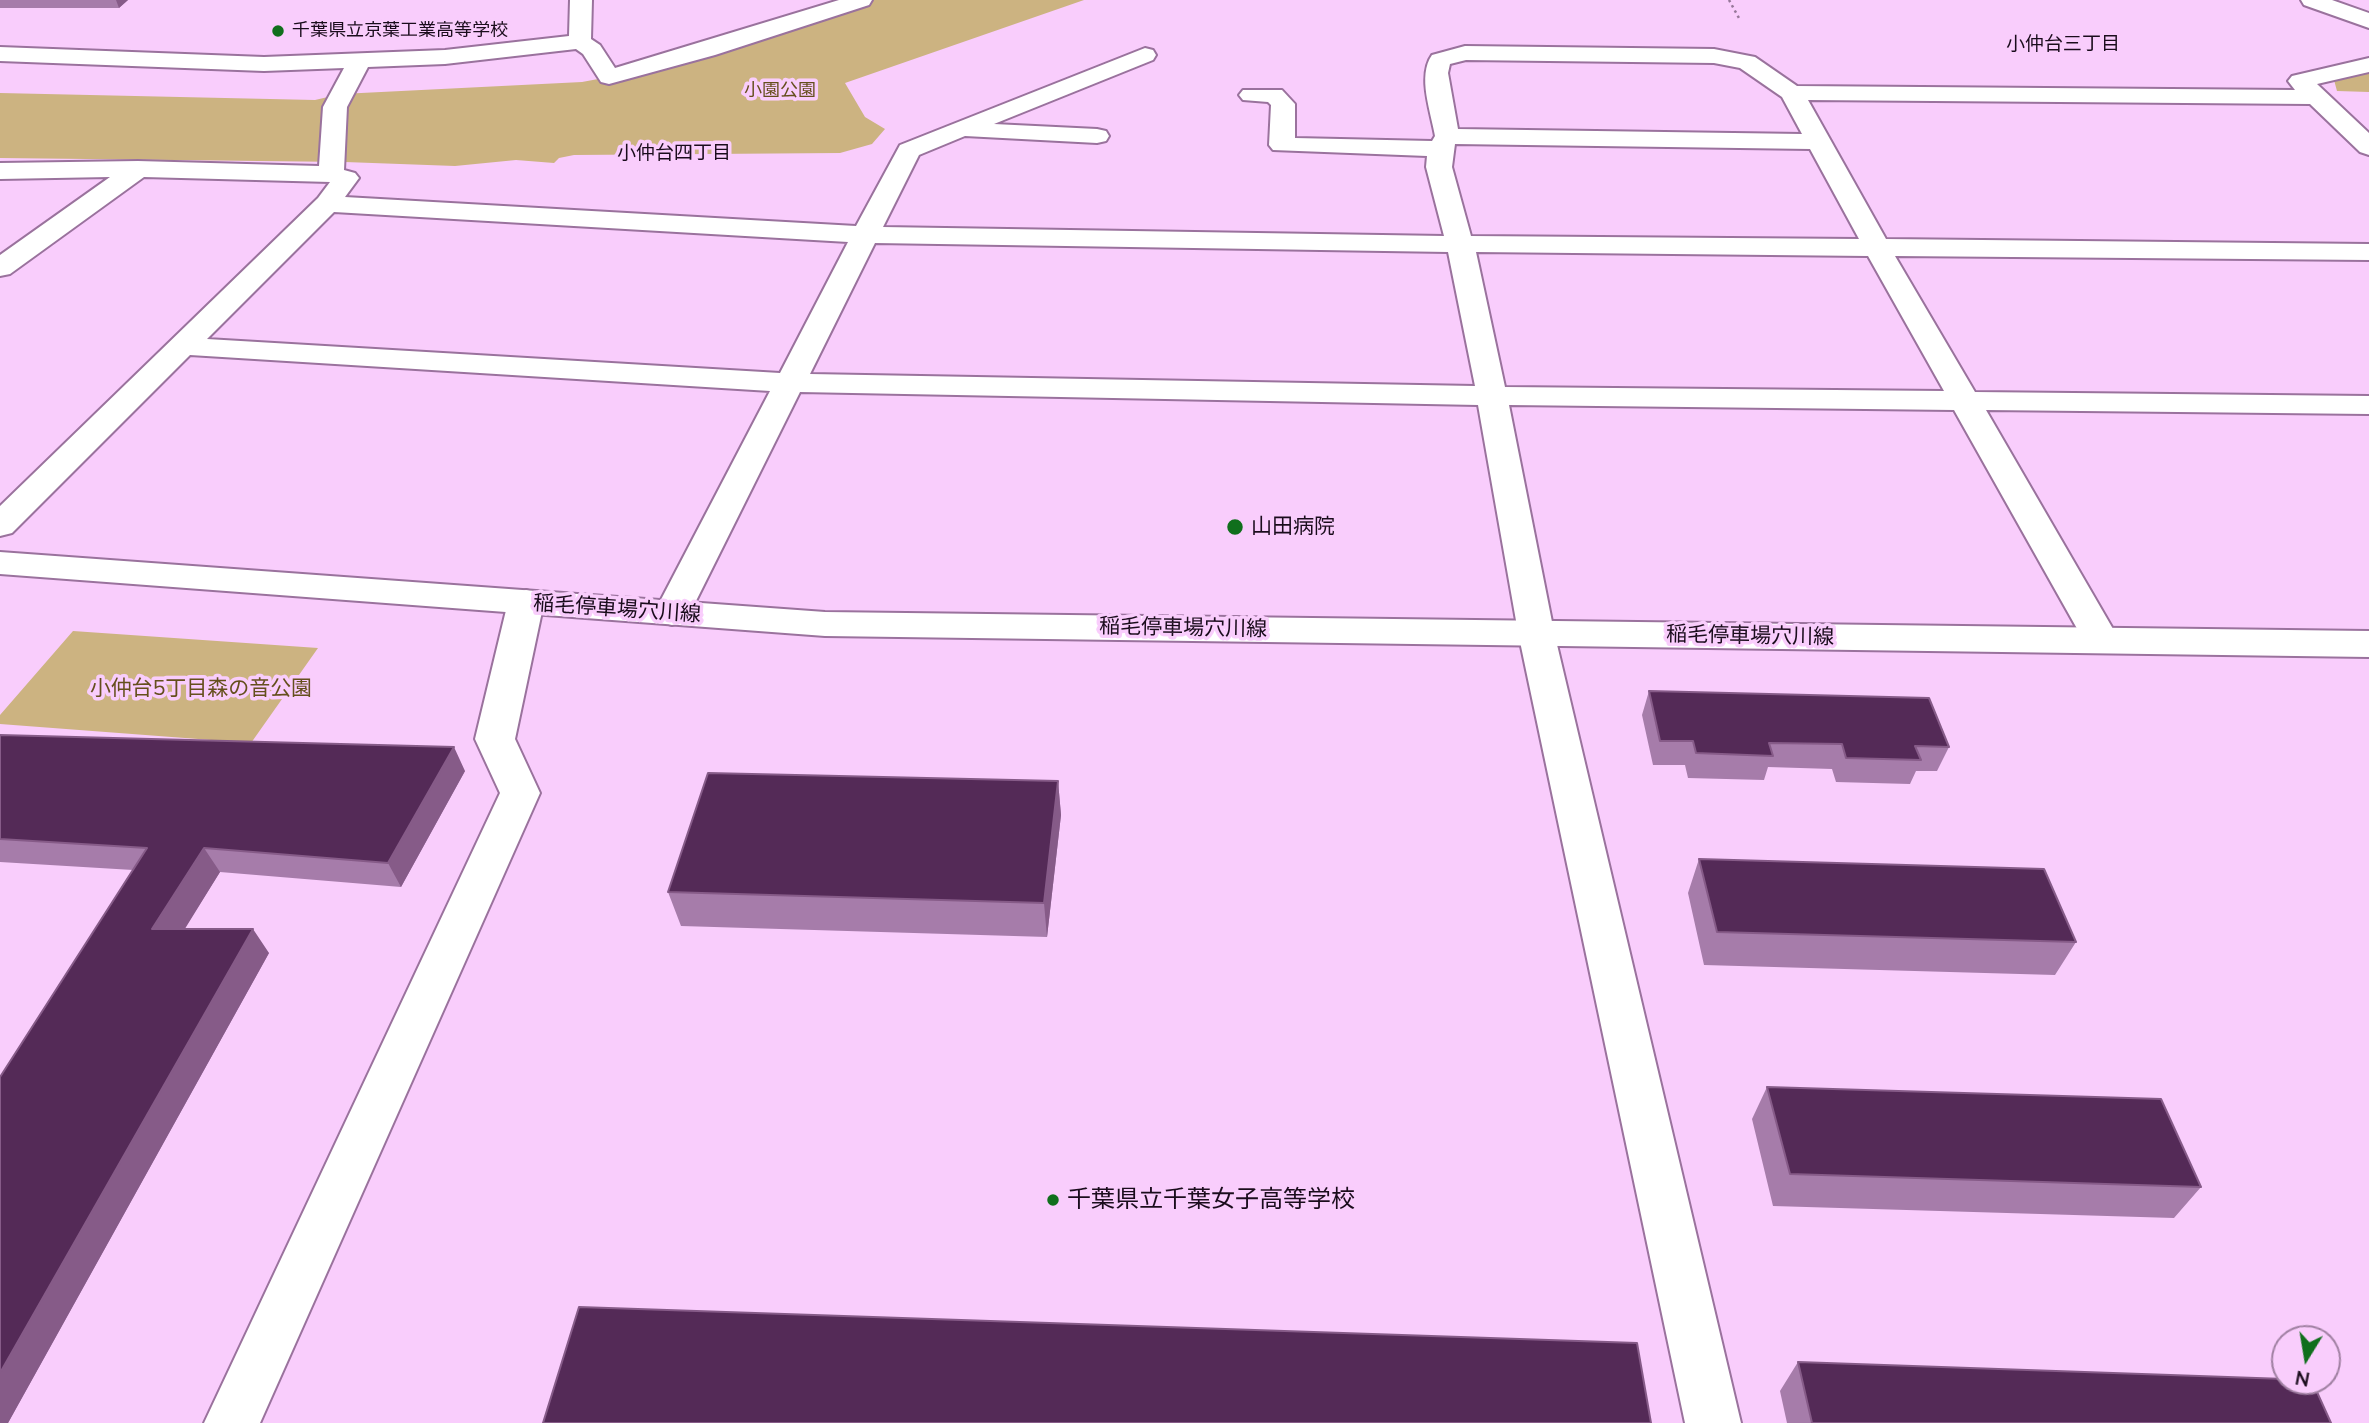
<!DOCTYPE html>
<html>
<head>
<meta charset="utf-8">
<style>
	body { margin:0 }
	#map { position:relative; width:2369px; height:1423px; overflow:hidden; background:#f9cdfc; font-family:Mulish,sans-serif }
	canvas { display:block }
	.north { position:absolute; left:2271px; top:1325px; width:70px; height:70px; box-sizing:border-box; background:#f9cdfc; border:2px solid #a080a2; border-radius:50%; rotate:191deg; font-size:19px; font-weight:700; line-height:28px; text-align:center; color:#1a0c1c }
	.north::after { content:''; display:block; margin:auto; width:24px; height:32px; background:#106f1c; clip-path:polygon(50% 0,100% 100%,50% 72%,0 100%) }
</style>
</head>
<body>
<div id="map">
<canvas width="2369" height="1423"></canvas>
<div class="north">N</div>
</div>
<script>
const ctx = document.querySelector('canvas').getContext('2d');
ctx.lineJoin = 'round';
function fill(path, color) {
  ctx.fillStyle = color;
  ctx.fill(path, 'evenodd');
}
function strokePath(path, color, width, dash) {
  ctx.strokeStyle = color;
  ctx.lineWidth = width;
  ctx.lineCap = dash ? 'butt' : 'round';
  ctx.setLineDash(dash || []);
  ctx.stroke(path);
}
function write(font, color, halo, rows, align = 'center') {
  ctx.font = font + ' Mulish,"Noto Sans JP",sans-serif';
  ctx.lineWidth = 7;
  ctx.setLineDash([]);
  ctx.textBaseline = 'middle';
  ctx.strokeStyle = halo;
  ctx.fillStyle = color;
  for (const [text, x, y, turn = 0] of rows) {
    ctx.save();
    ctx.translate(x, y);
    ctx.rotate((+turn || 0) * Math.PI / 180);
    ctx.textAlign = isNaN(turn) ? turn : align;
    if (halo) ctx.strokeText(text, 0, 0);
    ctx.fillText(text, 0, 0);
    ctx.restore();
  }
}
const green = new Path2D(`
	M861,0H1084L845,83L865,117L885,129L872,144L840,153L574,155L559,158L554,163L516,160L455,166L345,162L0,158V93L315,100L341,94L582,82L609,77Z
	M2369,72V92L2337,91L2334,80Z
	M73,631L318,648L251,743L0,724V715Z`);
const path = new Path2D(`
	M1729,0L1740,20`);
const minor = new Path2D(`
	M570,0H592L591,39L600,45L615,68L839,0H872L869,5L715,55L609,84L601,82L583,54L576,49L445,64L368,67L347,107L344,170L355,173L359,178L345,197L856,226L900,145L1145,48L1153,50L1156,55L1153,60L994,124L1097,129L1106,131L1109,136L1106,141L1097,143L965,136L919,155L883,227L1444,236L1426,167L1427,156L1273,150L1269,145L1271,105L1268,102L1243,100L1239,95L1243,90H1282L1295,104V138L1432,141L1435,136C1431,112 1417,76 1432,55L1465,46L1714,49L1755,57L1797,86L2295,90L2288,81L2292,76L2369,58V72L2317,84L2369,133V155L2360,152L2310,104L1808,100L1886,239L2369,244V260L1895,256L1975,392L2369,396V414L1986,410L2120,641L2115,650L2102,653L2089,650L2084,641L1954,410L1509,405L1554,632L1741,1423H1685L1518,632L1478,405L800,392L690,613L685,621L672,625L659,621L654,613L770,391L190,355L12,533L0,536V506L318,198L330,182L144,177L10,274L0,276V255L110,177L0,179V163L138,161L319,166L323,107L344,68L264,71L0,61V47L264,57L445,50L569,36ZM1466,60L1714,63L1740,68L1782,97L1802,134L1458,129L1448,73L1450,64ZM1455,144L1810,149L1859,239L1471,236L1452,167ZM334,212L848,242L780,373L207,339ZM875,243L1448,252L1475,386L810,374ZM1476,252L1868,256L1944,391L1505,387Z
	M2301,0H2332L2369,13V28L2304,5Z
	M526,590L539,594L544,602L515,739L540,793L260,1423H204L500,793L475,739L508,602L513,594Z`);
const major = new Path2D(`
	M0,552L825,612L2369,631V657L825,636L0,574Z`);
const wall = new Path2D(`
	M0,0H128L119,8H0Z
	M1649,691L1949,747L1937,771H1916L1910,784L1836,782L1832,769L1768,767L1764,780L1688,778L1685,765H1653L1642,715Z
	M0,735L465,771L401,887L220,872L184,929L269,953L8,1423H0L133,870L0,862Z
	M1058,781L1061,815L1047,937L681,926L668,892Z
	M1699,859L2076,942L2055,975L1704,965L1688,893Z
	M1767,1087L2201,1187L2174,1218L1773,1206L1752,1119Z
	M1798,1362L2331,1423H1787L1780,1391Z`);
const shadedWall = new Path2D(`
	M116,0H128L119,8Z
	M454,747L465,771L401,887L388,863Z
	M1058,781L1061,815L1047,937L1044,903Z
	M204,848L220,872L170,953L152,929Z
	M253,929L269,953L8,1423H0V1373Z`);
const building = new Path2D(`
	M1649,691L1929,698L1949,747L1915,746L1921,760L1846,758L1842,744L1769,743L1773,756L1696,753L1693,741H1660Z
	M0,735L454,747L388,863L204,848L152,929H253L0,1373V1077L147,848L0,839Z
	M708,773L1058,781L1044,903L668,892Z
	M1699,859L2044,869L2076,942L1717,932Z
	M1767,1087L2161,1099L2201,1187L1790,1174Z
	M579,1307L1637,1343L1651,1423H543Z
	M1798,1362L2285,1379V1381H2312L2331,1423H1812Z`);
const markers = [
	[278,31,7,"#106f1c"],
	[1235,527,9,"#106f1c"],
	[1053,1200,7,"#106f1c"]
];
const farPoinames = [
	["千葉県立京葉工業高等学校",292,31]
];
const farParknames = [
	["小園公園",780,91]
];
const farNeighbourhoodnames = [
	["小仲台三丁目",2063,44],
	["小仲台四丁目",674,153]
];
const poiNames = [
	["山田病院",1251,527]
];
const streetNames = [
	["稲毛停車場穴川線",617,609,4],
	["稲毛停車場穴川線",1183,628,1],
	["稲毛停車場穴川線",1750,636,1]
];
const parkNames = [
	["小仲台5丁目森の音公園",201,689]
];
const nearPoinames = [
	["千葉県立千葉女子高等学校",1067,1200]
];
fill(green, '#ccb381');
strokePath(minor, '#9a729d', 4);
strokePath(major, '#9a729d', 4);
strokePath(path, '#967799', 2.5, [2.5, 3.5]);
fill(minor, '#fff');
fill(major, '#fff');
fill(wall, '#a67caa');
fill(shadedWall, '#865b88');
fill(building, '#542a57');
strokePath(building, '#865b88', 2);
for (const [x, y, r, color] of markers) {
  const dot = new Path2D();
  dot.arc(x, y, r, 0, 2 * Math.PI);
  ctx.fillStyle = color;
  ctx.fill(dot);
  strokePath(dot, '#f9cdfc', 2.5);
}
write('18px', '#1a0c1c', '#f9cdfc', farPoinames, 'left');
write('18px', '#654f1d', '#f9cdfc', farParknames);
write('19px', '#1a0c1c', '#f9cdfc', farNeighbourhoodnames);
write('21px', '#1a0c1c', '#f9cdfc', poiNames, 'left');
write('21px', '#1a0c1c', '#f9cdfc', streetNames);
write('21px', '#654f1d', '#f9cdfc', parkNames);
write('24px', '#1a0c1c', '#f9cdfc', nearPoinames, 'left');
</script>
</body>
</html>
